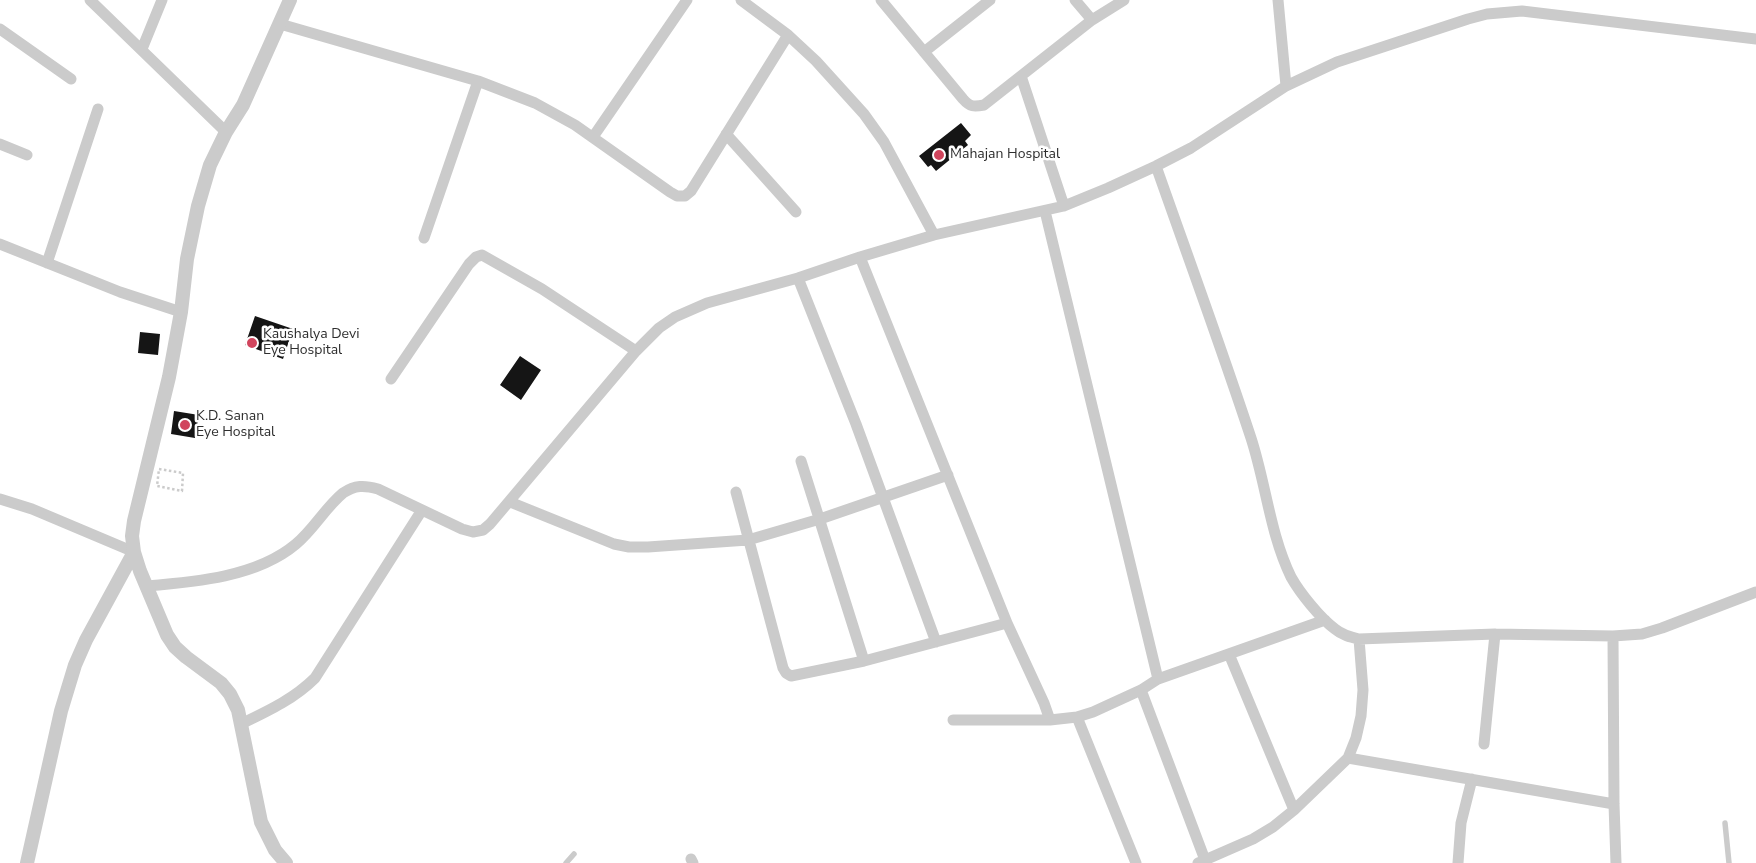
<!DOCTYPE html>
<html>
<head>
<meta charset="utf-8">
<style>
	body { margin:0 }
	canvas { display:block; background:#fff }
</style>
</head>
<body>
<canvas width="1756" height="863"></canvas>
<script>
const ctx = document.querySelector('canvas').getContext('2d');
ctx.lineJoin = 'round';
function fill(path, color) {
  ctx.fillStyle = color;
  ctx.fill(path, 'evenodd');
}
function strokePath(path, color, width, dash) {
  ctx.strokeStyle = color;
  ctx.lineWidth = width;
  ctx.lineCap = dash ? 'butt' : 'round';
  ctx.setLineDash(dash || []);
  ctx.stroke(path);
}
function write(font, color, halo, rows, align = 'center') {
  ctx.font = font + ' "Nunito Sans",sans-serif';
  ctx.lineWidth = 5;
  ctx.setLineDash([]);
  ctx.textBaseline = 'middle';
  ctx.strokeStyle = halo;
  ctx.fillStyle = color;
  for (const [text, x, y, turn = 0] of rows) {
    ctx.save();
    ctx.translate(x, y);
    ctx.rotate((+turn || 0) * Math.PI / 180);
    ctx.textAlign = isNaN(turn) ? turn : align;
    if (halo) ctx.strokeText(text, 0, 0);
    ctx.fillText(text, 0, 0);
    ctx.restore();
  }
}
const building = new Path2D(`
	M961,123L971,135L965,141L968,145L936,171L931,165L928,167L919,156Z
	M255,316L293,329L283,359L245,345Z
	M140,332L160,334L158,355L138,353Z
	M520,356L541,370L521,400L500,385Z
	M174,411L199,415L195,438L171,434Z`);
const path = new Path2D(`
	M159,469L183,473L182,491L157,486Z`);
const service = new Path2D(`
	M1725,823L1729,863
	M566,863L574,854`);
const minor = new Path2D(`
	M90,0L226,132
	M741,0L788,35L816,61L864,114L884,142L934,235
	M881,0L963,99C970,107 974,107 984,105L1092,20L1124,0
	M1075,0L1092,20
	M1278,0L1286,86
	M280,24L478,81L535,103L575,125L670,192L677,196H685L691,191L788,35
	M0,29L71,79
	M142,49L162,0
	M924,52L990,0
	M1021,76L1064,206
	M726,134L796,212
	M593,137L687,0
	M0,144L27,155
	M1156,166C1188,257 1221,347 1251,438C1266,484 1270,534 1291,577C1300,593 1320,618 1335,629C1342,635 1350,637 1359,639L1495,634L1613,636L1642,634L1662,628L1756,592
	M1045,211L1158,679
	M424,238L478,81
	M0,244L120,292L181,312
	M860,257L1007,623L1044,703L1050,720
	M47,263L98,109
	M798,278L856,424L936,642
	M391,379L469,264L476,257L482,255L542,289L636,351
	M801,461L864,661
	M736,492L783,668L786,673L791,676L864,661L1007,623
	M0,499L32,509L134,552
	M510,502L614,544L629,547H648L748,540L820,519L948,475
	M146,586C195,582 257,577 296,544C314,529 325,508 343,493C355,485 364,485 378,489L462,529L473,532L483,530L490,524L636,351L659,328L675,317L707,303L798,278L860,257L934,235L1064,206L1108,188L1156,166L1191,148L1286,86L1337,62L1468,19L1487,14L1522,11L1756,39
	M1613,636L1614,804L1616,863
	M1229,654L1294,810
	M1141,690L1205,860
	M1077,717L1136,863
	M953,720H1050L1077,717L1093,712L1141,690L1158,679L1325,620
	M241,724C268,711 294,699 315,678L422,510
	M1484,744L1495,634
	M1348,758L1614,804
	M691,859L693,863
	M1198,863L1253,839L1273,827L1294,810L1348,758L1356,738L1361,716L1363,690L1359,639
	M1458,863L1461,823L1472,779`);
const tertiary = new Path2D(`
	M27,863L61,711L75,665L86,640L134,552
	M286,863L275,850L261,822L238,710L230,694L221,683L186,657L175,647L167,635L140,571L134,552L132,536L134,521L169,377L181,312L187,259L198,206L210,165L226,132L243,105L290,0`);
const markers = [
	[939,155,6,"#d1455d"],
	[252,343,6,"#d1455d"],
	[185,425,6,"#d1455d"]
];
const poiNames = [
	["Mahajan Hospital",950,155],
	["Kaushalya Devi",263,335],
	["Eye Hospital",263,351],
	["K.D. Sanan",196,417],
	["Eye Hospital",196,433]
];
fill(building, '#151515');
strokePath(path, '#cbcbcb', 2.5, [2.5, 2.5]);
strokePath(service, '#cbcbcb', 5.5);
strokePath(minor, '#cbcbcb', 11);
strokePath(tertiary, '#cbcbcb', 14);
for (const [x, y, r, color] of markers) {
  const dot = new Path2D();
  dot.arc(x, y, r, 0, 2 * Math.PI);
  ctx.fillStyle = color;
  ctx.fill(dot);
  strokePath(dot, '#fff', 2);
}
write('14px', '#2e2e2e', '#fff', poiNames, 'left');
</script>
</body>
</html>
